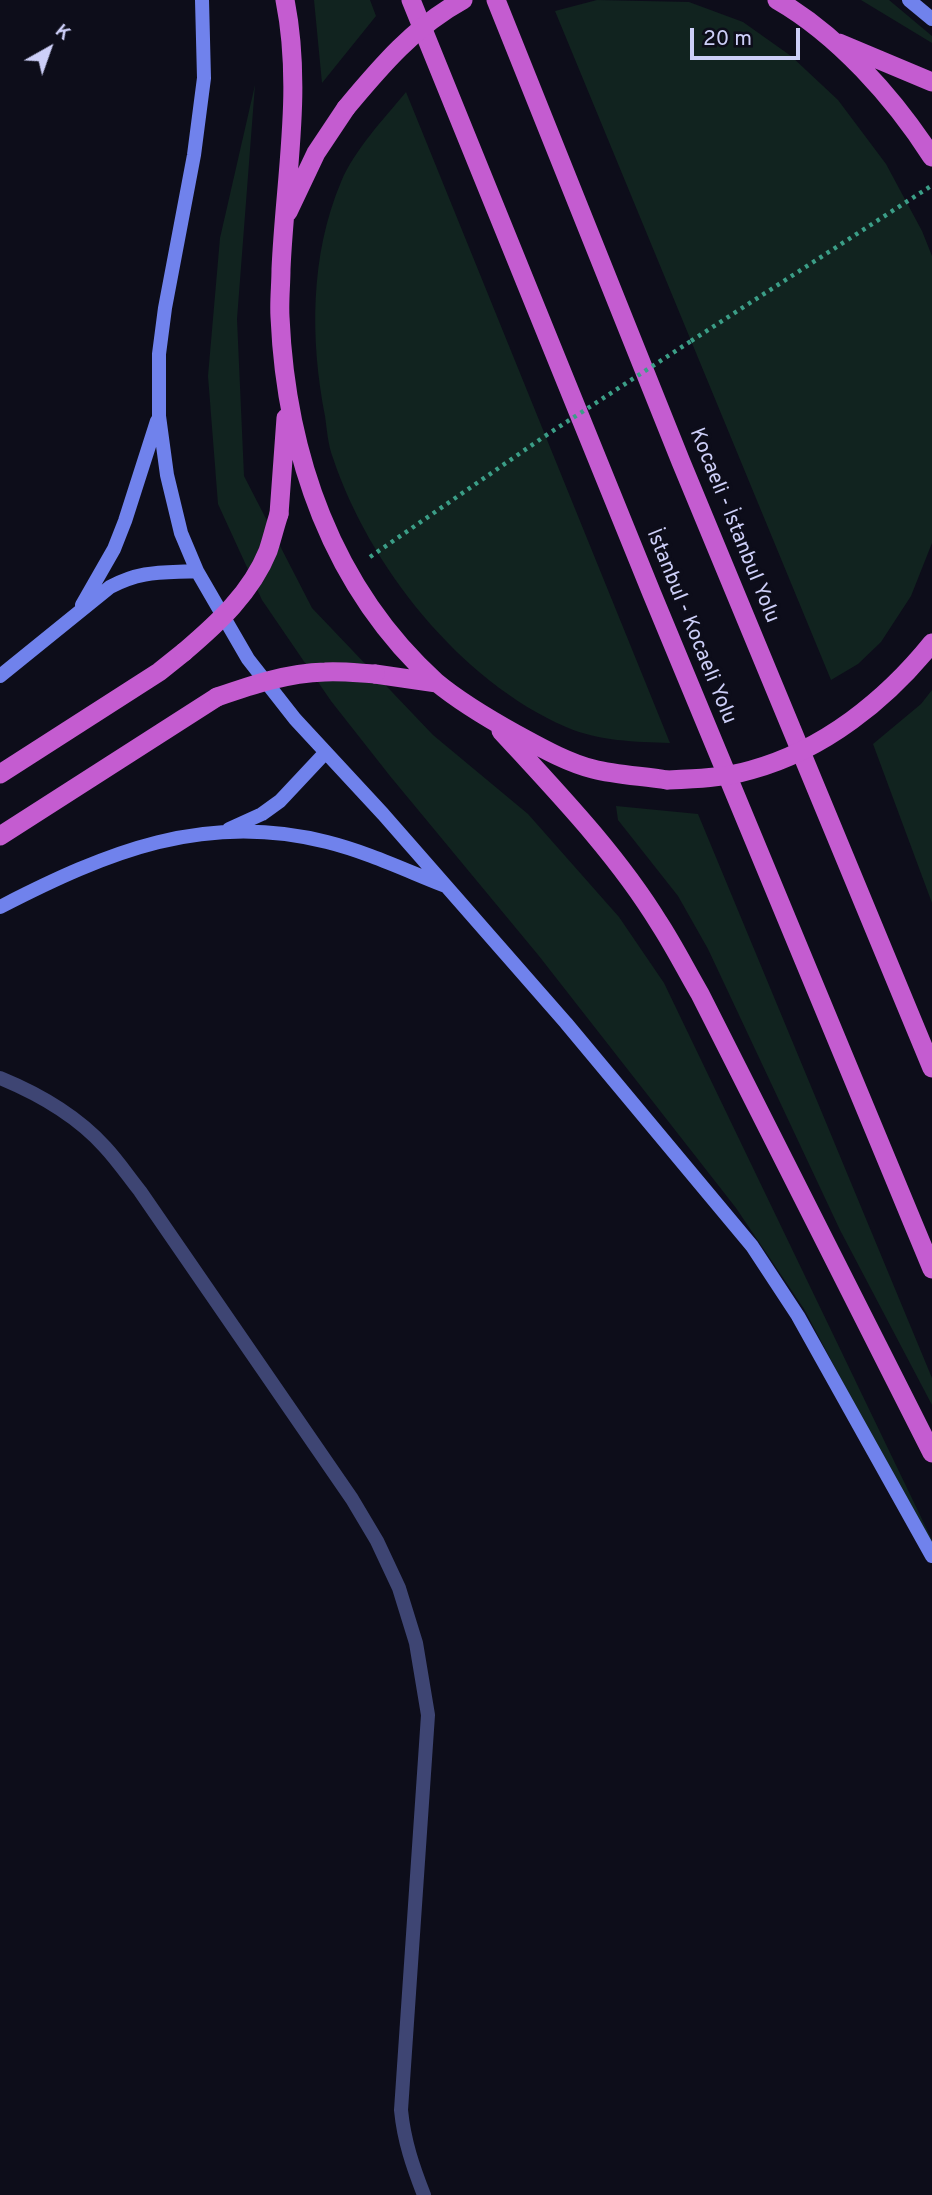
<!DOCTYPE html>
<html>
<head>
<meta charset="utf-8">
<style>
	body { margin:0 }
	#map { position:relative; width:932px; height:2195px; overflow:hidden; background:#0d0d1a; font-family:Overpass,sans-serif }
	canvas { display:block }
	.north { position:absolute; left:14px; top:14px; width:70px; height:70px; -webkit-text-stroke:5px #0d0d1a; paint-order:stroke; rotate:40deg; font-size:19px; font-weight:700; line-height:28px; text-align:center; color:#cdcff8 }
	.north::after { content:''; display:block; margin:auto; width:24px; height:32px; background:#cdcff8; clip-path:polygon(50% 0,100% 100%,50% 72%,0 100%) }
	.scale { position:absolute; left:690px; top:28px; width:110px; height:32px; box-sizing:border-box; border:4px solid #cdcff8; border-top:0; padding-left:9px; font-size:21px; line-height:24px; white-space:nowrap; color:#cdcff8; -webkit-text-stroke:5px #0d0d1a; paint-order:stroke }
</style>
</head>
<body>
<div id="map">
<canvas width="932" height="2195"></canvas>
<div class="north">K</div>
<div class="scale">20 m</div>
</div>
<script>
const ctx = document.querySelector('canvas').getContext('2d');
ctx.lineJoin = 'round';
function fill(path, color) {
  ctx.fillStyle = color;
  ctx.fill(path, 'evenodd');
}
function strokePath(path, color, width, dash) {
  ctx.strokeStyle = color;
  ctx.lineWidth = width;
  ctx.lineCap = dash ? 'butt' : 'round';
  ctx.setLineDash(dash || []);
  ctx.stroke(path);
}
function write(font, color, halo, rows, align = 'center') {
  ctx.font = font + ' Overpass,sans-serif';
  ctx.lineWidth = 7;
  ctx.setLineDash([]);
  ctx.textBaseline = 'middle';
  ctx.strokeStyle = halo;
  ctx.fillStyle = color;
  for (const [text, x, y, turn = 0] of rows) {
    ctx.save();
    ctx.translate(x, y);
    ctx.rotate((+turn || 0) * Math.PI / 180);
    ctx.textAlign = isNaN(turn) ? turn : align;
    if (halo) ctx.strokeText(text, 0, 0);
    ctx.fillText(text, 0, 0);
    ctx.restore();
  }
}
const green = new Path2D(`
	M314,0H370L376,16L322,83Z
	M597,0L689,2L743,22L791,56L838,100L886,164L922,231L932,256V543L911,596L881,642L858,664L831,680L555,11Z
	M861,0H889L932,36V43Z
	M255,85L237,319L244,476L312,608L433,735L528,814L619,917L664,983L932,1540V1551L804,1309L736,1208L539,956L390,776L331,701L262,600L218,504L208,376L220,238Z
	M406,92L670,743C636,742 598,741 566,727C460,681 369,566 333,458C328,445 327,430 325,416C310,340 310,255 341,182C355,149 383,120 406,92Z
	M932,690V903L873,744L921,704Z
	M616,806L698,814L932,1378V1405L840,1230L708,949L678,896L618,820Z`);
const path = new Path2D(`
	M691,341L931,186
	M370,557L545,436`);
const minor = new Path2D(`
	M0,1078C39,1094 77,1116 105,1147C118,1161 128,1176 140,1191L352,1499L377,1541L399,1588L416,1643L428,1715L401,2110C404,2141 413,2167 424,2195`);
const secondary = new Path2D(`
	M202,0L204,78L194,155L165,308L159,354V416L167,475L181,533L197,571L248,659L295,719L383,814L566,1023L752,1246L798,1316L932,1556
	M909,0L932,19
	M82,605L114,549L125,521L157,421
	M0,676L110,587C142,570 162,573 197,571
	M229,829L262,814L280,801L325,753
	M0,907C107,852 205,811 327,842C367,852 405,870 443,885`);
const trunk = new Path2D(`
	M285,0C303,89 285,179 281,269C281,285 279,301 280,317C286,454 332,588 436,682C460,702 489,719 516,734C540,747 566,762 593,769C616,775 643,776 667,780
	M411,0L652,594L932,1269
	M496,0L681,462L932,1068
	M777,0C838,35 894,98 932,157
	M839,43L932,82
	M288,212L316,153L346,108
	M279,514L286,418
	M375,674L437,683
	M501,731C557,792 616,853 659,923C674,946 686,970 700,994L932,1453
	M0,774L159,672L184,652
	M0,836L217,697`);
const pathBridge = new Path2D(`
	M545,436L691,341`);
const trunkBridge = new Path2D(`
	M346,108C381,66 415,26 463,0
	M184,652C218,623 251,593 268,551C272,539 275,526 279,514
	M217,697C252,685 287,673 325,672C341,671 358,673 375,674
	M667,780C694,779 724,778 751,770C824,750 886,700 932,643`);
const streetNames = [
	["Kocaeli - İstanbul Yolu",733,526,68],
	["İstanbul - Kocaeli Yolu",690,627,68]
];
fill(green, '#11231f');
strokePath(path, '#3b9e87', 4.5, [3.5, 5]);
strokePath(minor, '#3e4573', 14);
strokePath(secondary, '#7082ec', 14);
strokePath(trunk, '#c45cd0', 19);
strokePath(pathBridge, '#3b9e87', 4.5, [3.5, 5]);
strokePath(trunkBridge, '#c45cd0', 19);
write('21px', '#cdcff8', '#0d0d1a', streetNames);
</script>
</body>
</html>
